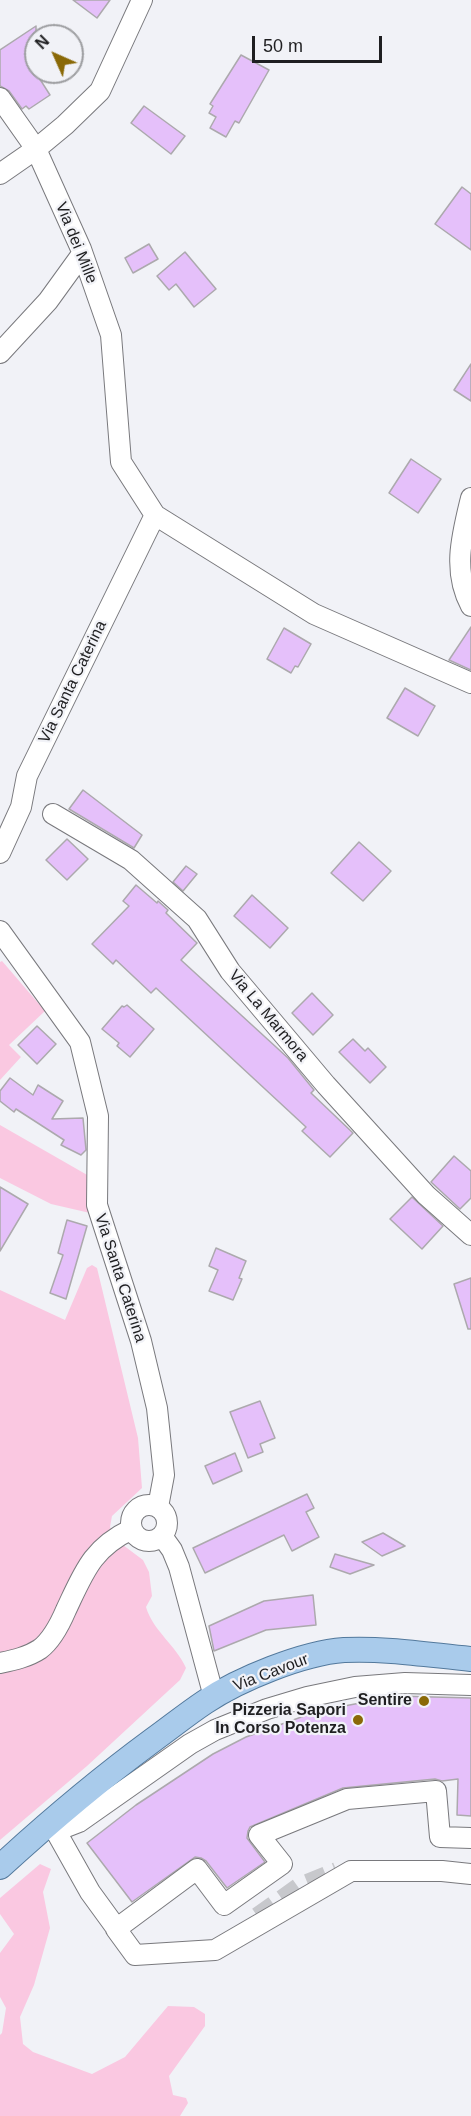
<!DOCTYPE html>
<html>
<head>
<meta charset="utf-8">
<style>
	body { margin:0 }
	#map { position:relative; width:471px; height:2116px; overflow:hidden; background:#f1f2f7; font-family:Helvetica,sans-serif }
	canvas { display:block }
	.north { position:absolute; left:24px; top:24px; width:60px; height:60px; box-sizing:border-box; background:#f1f2f7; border:2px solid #9d9ea1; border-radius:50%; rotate:315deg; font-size:16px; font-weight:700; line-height:24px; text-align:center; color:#1f1f21 }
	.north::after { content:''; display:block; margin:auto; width:21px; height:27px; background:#8a6907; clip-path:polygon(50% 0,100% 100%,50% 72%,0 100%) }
	.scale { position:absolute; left:252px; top:36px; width:130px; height:27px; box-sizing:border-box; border:3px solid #1f1f21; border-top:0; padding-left:8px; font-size:18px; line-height:21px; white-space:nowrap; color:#1f1f21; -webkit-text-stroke:4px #f1f2f7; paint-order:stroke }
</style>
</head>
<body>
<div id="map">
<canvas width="471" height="2116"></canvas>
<div class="north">N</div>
<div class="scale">50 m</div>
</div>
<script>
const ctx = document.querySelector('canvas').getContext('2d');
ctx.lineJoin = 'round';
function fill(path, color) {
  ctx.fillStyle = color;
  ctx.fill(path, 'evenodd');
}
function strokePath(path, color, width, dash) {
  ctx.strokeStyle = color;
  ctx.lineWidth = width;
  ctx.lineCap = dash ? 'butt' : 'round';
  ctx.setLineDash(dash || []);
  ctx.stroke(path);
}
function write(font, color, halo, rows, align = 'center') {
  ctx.font = font + ' Helvetica,sans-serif';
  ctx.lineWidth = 4.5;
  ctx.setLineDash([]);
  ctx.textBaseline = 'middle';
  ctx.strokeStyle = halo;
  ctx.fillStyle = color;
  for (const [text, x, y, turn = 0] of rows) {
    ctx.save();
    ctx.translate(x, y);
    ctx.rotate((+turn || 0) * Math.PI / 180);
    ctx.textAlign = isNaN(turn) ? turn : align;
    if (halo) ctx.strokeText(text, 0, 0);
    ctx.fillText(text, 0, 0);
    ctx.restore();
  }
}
const green = new Path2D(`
	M2,961L45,1011L9,1045L21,1057L0,1080V962Z
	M0,1125L89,1176L90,1213L51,1204L0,1178Z
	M92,1265L97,1268L138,1438L142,1488L112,1516L110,1527L115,1539L143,1560L149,1572L152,1596L146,1607C153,1631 176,1645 186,1668L180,1680L87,1766L0,1840V1290L65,1320L87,1268Z
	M40,1864L51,1869L43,1892L50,1928L34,1985L20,2017L23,2044L33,2052L92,2074L125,2057L168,2006L194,2007L205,2014V2026L169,2076L173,2095L186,2098L188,2103L180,2116H0V2035L2,2033L6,2008L0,1997V1953L14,1934L0,1914V1898Z`);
const building = new Path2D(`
	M73,0H110L97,18Z
	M36,26V73L50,95L29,109L26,106L22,109L9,91L0,86V50Z
	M241,55L269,70L239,123L235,121L226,137L210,128L216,117L209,113L213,106L210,104Z
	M144,106L185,136L171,154L131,123Z
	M462,187L471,194V250L435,224Z
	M149,244L158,259L133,273L125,258Z
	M185,252L216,289L194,307L176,284L169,290L157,276Z
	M471,364V401L454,390Z
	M411,459L441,479L418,513L389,493Z
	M471,627V670L449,660Z
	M284,628L311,644L298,667L295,666L291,673L267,659Z
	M405,688L435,706L418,736L387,718Z
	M83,790L142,835L134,848L69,809Z
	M67,839L88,859L67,880L46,860Z
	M359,842L391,871L363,901L331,873Z
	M186,866L197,874L183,891L173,882Z
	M136,885L157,903L158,901L168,910L166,913L197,943L181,960L288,1058L314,1090L311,1093L353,1133L330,1157L302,1131L306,1127L156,988L151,993L116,960L113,964L92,944L129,906L123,901Z
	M252,895L288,928L270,948L234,916Z
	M312,993L333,1015L313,1035L292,1013Z
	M127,1005L154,1029L130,1057L117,1046L119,1043L102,1029L122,1006L124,1007Z
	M37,1026L56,1044L37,1064L18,1045Z
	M353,1039L365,1051L368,1048L386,1067L370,1083L339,1052Z
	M10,1078L33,1095L38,1085L63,1101L52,1119L83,1118L86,1150L81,1155L61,1145L64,1140L16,1109L14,1112L0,1101V1091Z
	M454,1156L471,1171V1198L460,1209L431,1182Z
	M0,1187L28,1204L0,1251Z
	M412,1197L443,1226L422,1249L390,1219Z
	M67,1220L87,1226L66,1299L50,1293L63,1255L58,1253Z
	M216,1248L246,1261L239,1278L242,1279L233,1300L209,1291L218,1270L209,1266Z
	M471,1278V1329H468L454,1284Z
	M260,1401L275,1438L260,1444L263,1452L248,1458L230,1412Z
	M235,1453L242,1471L213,1484L205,1466Z
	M307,1494L314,1508L306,1512L319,1537L292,1551L284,1535L205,1573L193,1548Z
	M383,1533L405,1546L382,1556L362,1542Z
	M335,1554L374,1565L350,1574L330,1567Z
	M313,1595L316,1625L266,1630L214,1651L209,1626L264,1601Z
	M397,1696L471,1698V1816L457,1815L458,1779L442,1781L435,1779L343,1788L250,1827L248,1831L247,1838L265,1862L227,1888L206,1861L201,1858L195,1857L132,1902L87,1843L136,1805L213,1754L246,1737L318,1711Z`);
const minorTunnel = new Path2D(`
	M258,1917L300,1887L337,1872`);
const minor = new Path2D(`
	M0,98L36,149L81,249L111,335L121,462L155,515L314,614L471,683
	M0,174L36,149L65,125L100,91L142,0
	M0,353L48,301L82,254
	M471,498C462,535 452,571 471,606
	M53,814L131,860L197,919L230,971L326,1085L426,1195L471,1235
	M0,853L21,807L27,776L155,515
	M0,931L80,1042L98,1116L97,1205L141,1341L157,1408L164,1475L158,1507
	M131 1523a18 18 0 1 1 36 0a18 18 0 1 1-36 0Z
	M162,1536L172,1550L179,1567L214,1697
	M0,1663C14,1660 28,1657 40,1649C52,1640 60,1624 66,1610C84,1572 92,1548 132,1529
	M44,1827L61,1829L79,1822L190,1744L215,1730L267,1709L307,1697L355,1687L405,1683L471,1685
	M54,1828L90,1892L114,1925
	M471,1838L440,1837L436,1791L347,1799L259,1835L282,1864L224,1905L197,1869L116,1929L135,1955L215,1950L351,1871H442L471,1874`);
const major = new Path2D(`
	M0,1867C49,1822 100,1779 153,1740C171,1727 187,1714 205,1702C239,1679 303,1653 344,1650C386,1648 429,1655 471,1659`);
const markers = [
	[424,1701,6,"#8a6907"],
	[358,1720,6,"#8a6907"]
];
const streetNames = [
	["Via dei Mille",76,243,68],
	["Via Santa Caterina",73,682,-64],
	["Via La Marmora",268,1016,50],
	["Via Santa Caterina",120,1278,72],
	["Via Cavour",271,1673,-21]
];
const poiNames = [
	["Sentire",412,1701],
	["Pizzeria Sapori",346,1711],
	["In Corso Potenza",346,1729]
];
fill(green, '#fac8e1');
fill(building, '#e5c0fa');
strokePath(building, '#aca9ad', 1.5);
strokePath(minorTunnel, '#c7c8cc', 20, [20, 10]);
strokePath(minor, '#79797d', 22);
strokePath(major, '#53799c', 26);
strokePath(minor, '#fff', 20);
strokePath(major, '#a9cbeb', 24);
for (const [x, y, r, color] of markers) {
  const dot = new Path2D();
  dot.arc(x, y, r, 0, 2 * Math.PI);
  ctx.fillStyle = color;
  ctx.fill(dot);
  strokePath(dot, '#f1f2f7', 2);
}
write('16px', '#1f1f21', '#f1f2f7', streetNames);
write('bold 16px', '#1f1f21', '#f1f2f7', poiNames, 'right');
</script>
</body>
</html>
